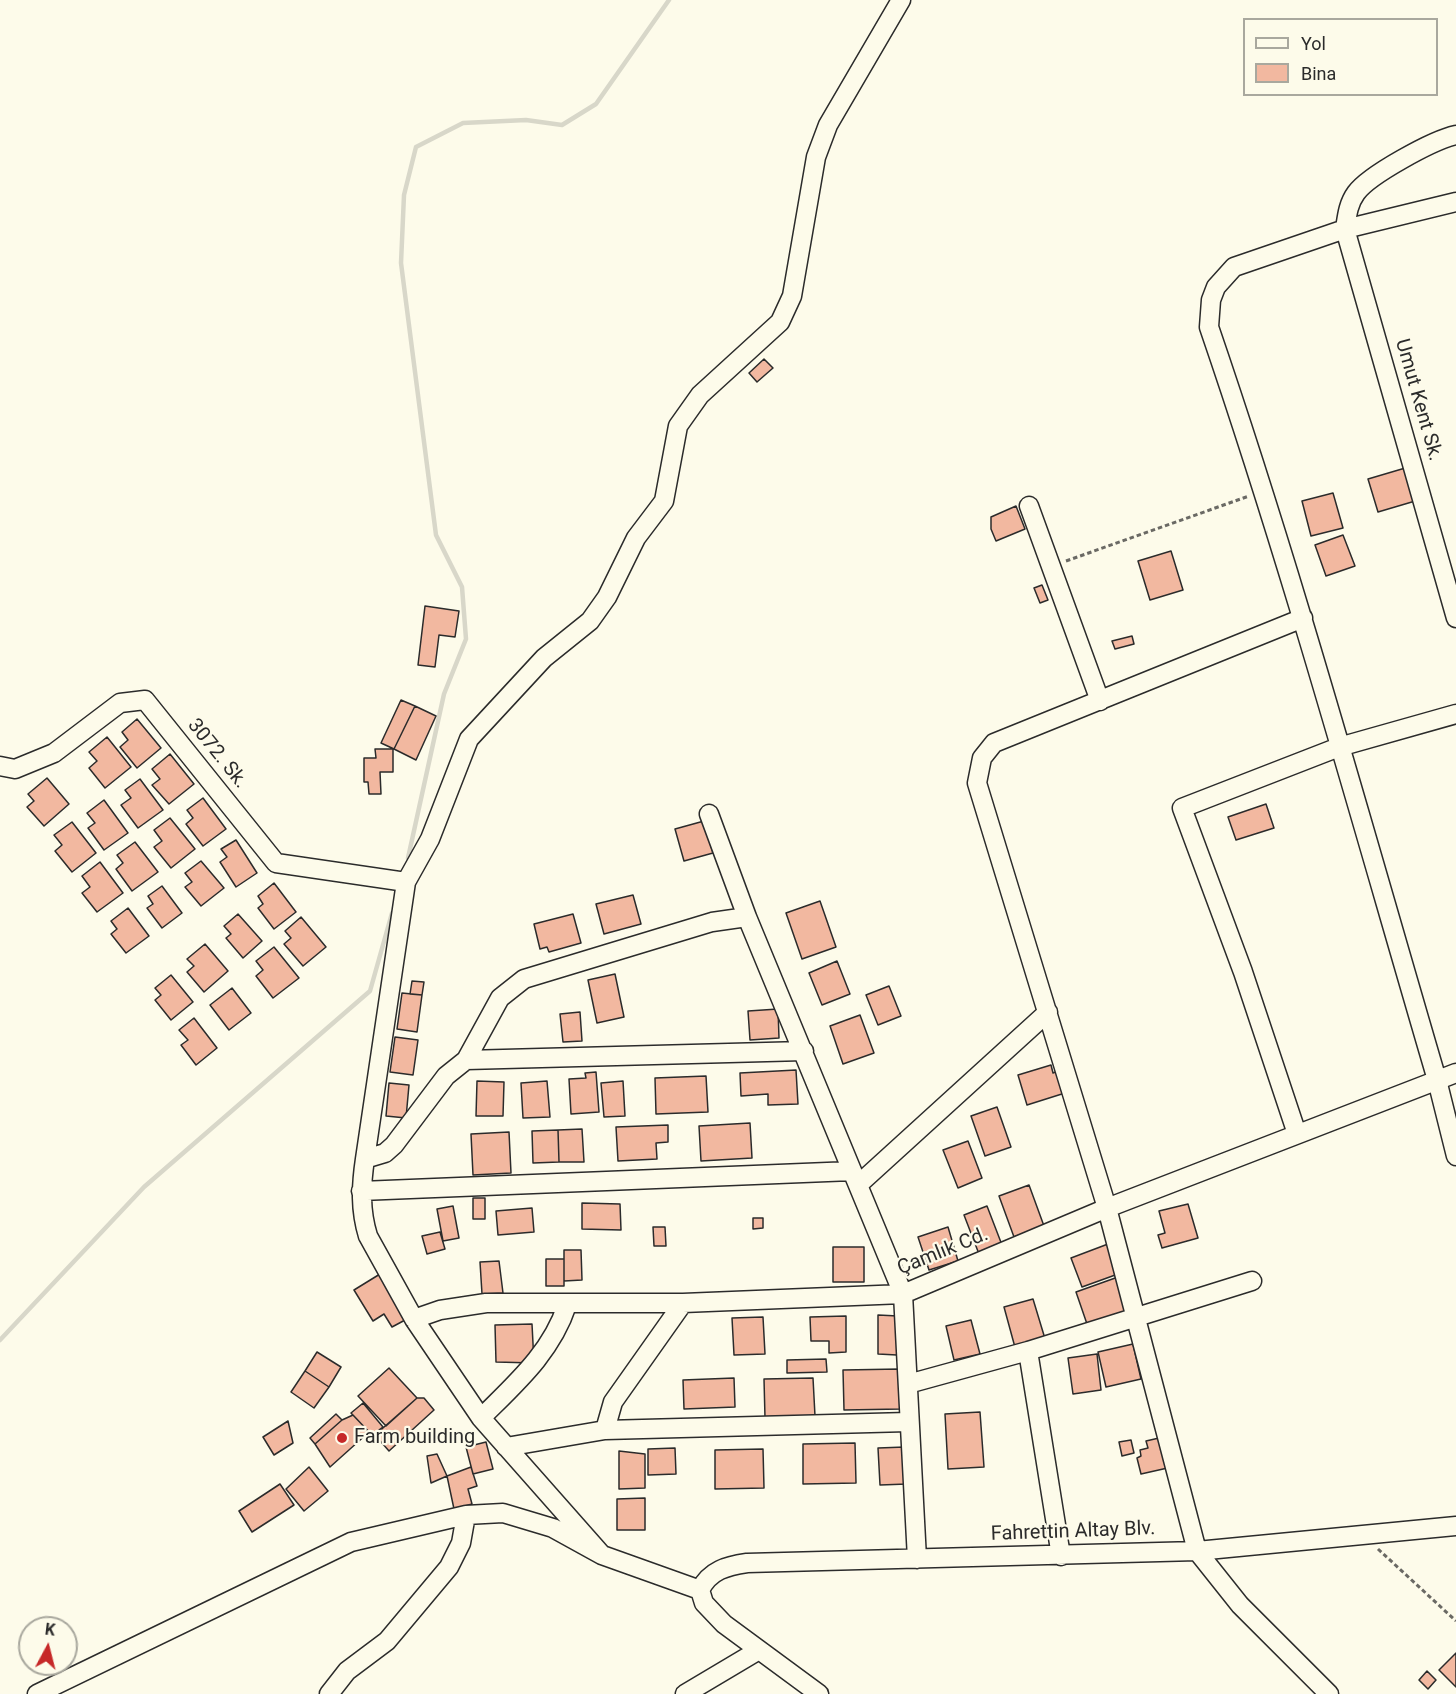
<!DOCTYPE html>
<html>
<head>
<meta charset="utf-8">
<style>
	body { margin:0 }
	#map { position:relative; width:1456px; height:1694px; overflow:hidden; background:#fdfbea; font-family:Roboto,sans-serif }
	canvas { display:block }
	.legend { position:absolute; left:1243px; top:18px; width:195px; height:78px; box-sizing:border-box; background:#fdfbea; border:2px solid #a9a89e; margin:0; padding:8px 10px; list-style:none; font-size:18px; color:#2b2b2b }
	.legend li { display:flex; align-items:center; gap:12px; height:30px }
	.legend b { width:30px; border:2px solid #a9a89e }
	.north { position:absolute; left:18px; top:1616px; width:60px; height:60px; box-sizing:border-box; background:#fdfbea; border:2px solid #a9a89e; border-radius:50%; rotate:7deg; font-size:16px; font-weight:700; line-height:24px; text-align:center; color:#2b2b2b }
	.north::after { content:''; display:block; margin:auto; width:21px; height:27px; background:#c62828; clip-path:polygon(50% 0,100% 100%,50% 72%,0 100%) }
</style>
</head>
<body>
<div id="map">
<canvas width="1456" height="1694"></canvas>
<ul class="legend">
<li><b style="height:8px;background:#fdfbea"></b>Yol</li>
<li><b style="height:16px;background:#f2b8a0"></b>Bina</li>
</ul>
<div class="north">K</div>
</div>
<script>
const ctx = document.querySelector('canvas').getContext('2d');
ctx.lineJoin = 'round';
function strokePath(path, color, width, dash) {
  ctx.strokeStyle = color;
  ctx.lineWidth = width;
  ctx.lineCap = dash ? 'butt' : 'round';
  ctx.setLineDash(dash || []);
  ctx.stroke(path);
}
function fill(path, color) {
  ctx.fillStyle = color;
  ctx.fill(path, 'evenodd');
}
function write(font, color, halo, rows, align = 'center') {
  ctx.font = font + ' Roboto,sans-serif';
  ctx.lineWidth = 4.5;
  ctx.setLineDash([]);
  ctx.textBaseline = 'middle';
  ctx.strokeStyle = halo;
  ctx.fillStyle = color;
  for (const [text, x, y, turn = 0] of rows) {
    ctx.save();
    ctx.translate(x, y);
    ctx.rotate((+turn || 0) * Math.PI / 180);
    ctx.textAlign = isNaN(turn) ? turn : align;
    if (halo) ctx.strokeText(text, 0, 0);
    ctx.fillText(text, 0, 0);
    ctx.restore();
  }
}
const stream = new Path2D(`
	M408,858L444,694L466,639L462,587L436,535L401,263L404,195L416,147L463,123L526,120L562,125L596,104L669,0
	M0,1340L144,1187L370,991L392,913`);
const building = new Path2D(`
	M764,359L773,368L757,382L749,373Z
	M1412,466L1422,499L1378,512L1368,479Z
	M1333,493L1343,528L1311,536L1302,501Z
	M1016,506L1025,529L996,541L991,529V517Z
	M1343,535L1355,566L1326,576L1315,545Z
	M1171,551L1183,590L1150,600L1138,561Z
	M1042,585L1048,600L1040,603L1034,588Z
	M425,606L459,611L455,637L439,635L435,667L418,665Z
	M1132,636L1134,644L1115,649L1112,641Z
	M401,700L415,706L394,749L381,743Z
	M415,706L436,716L416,760L394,749Z
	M137,719L161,748L137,768L120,747L128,740L122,732Z
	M107,737L131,767L105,788L89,768L97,761L89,752Z
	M375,749H393V772H380L381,794H369L368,782H364V758H376Z
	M170,754L194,784L169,804L152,785L160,779L152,769Z
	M47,778L69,804L44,826L27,807L34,801L28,794Z
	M140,779L163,810L138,828L121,805L131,798L125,790Z
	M203,798L226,829L203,846L186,824L193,818L187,810Z
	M104,800L128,833L104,850L88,828L95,823L87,813Z
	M1266,804L1274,828L1236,840L1228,817Z
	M170,818L195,849L171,868L154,847L162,841L154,830Z
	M704,821L713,853L684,861L675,829Z
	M72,822L96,853L72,872L55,851L62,845L54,835Z
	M236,840L257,873L236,887L220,862L227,857L221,849Z
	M135,842L158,872L132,891L116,869L123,863L117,855Z
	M201,861L224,888L201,906L185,887L192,882L185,873Z
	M100,862L123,893L97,912L82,893L90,887L82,876Z
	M274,883L296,912L274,929L258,908L263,904L258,896Z
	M162,886L182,913L162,928L147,908L153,904L148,896Z
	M633,895L641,924L604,934L596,904Z
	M820,901L836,947L802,959L786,913Z
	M128,908L149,936L126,953L111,934L117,929L111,921Z
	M238,914L262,941L243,958L226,938L231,934L224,926Z
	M573,914L581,943L549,952L547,947L540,949L534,924Z
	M301,917L326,947L303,966L284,944L291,938L285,931Z
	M205,944L228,971L204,992L187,972L194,966L187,959Z
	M274,947L299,978L273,998L256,976L263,970L256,961Z
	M837,961L850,994L822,1005L809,973Z
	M615,974L624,1017L597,1023L588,980Z
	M171,975L193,1002L171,1020L155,1000L161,995L155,988Z
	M412,981L424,982L422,995L410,994Z
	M889,986L901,1016L878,1025L866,995Z
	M232,988L251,1013L229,1030L210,1005Z
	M402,993L422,995L417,1032L397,1029Z
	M778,1009L779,1038L750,1040L748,1011Z
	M580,1012L582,1041L563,1042L560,1014Z
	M860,1015L874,1053L843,1064L830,1026Z
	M194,1018L217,1048L196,1065L181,1045L188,1040L179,1030Z
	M395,1037L418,1040L413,1075L390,1072Z
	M1051,1065L1053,1073L1058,1071L1065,1093L1027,1105L1018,1075Z
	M796,1070L798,1104L768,1105V1094L741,1096L740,1073Z
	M596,1072L599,1112L571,1114L569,1079L586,1078L585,1073Z
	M706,1076L708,1112L656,1114L655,1078Z
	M477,1081L504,1082L503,1116H476Z
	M547,1081L550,1117L523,1118L521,1083Z
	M623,1081L625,1116L604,1117L601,1083Z
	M389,1083L409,1085L406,1118L386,1116Z
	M997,1107L1011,1147L985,1156L971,1116Z
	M750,1123L752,1158L701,1161L699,1126Z
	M668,1125V1142L656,1143L657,1159L618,1161L616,1127Z
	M582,1129L584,1162H559L558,1130Z
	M558,1130L559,1162L533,1163L532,1131Z
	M509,1132L511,1173L473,1175L471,1134Z
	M968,1141L982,1178L958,1188L943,1150Z
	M1029,1185L1044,1226L1014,1237L999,1196Z
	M473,1198H485V1219H473Z
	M582,1203L620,1204L621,1230L582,1229Z
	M1188,1204L1198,1238L1162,1248L1158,1235L1165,1233L1159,1211Z
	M453,1206L459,1238L443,1241L437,1209Z
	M987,1206L1002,1245L979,1254L964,1215Z
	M532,1208L534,1232L498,1235L496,1211Z
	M753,1218H763V1228L753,1229Z
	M653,1227H665L666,1246H654Z
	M948,1227L958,1261L929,1270L918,1237Z
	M440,1232L445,1249L427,1254L422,1236Z
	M1108,1244L1118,1274L1082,1287L1071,1258Z
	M833,1247H864V1282H833Z
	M564,1250H581L582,1280L564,1281Z
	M546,1259H564V1286H546Z
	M499,1261L503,1293L482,1294L480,1262Z
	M380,1274L407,1319L392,1327L384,1314L373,1321L354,1290Z
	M1118,1277L1129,1310L1087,1324L1076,1292Z
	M1033,1299L1046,1342L1016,1351L1004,1307Z
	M878,1315L898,1316L897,1355L878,1354Z
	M846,1316V1352L829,1353V1341H811L810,1317Z
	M763,1317L765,1354L734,1355L732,1318Z
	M971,1320L980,1354L954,1360L946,1326Z
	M532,1324L534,1363L496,1362L495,1325Z
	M1133,1344L1141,1379L1106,1387L1098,1352Z
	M317,1352L341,1367L329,1387L305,1371Z
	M1097,1354L1101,1390L1073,1394L1068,1358Z
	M826,1359L827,1372L787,1373V1360Z
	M389,1368L417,1398L386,1426L358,1396Z
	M900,1369L901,1409L844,1410L843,1370Z
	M305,1371L329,1387L314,1408L291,1392Z
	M734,1378L735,1407L684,1409L683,1380Z
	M813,1378L815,1416L765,1418L764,1379Z
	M417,1398H424L434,1410L389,1451L375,1435Z
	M363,1403L383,1427L372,1435L351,1413Z
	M980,1412L984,1467L948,1469L945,1414Z
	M336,1414L342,1420L315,1444L310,1438Z
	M353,1415L369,1432L330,1467L315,1444L342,1420Z
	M288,1421L293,1443L274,1455L263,1437Z
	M1159,1438L1172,1467L1141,1474L1137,1458L1141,1456L1140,1450L1148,1448L1146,1441Z
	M1131,1440L1134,1453L1122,1456L1119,1442Z
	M486,1442L493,1469L473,1474L466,1447Z
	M855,1443L856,1483L803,1484V1444Z
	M905,1447L907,1484L880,1485L878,1448Z
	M675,1448L676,1474L648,1475V1449Z
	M763,1449L764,1488L715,1489V1450Z
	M619,1451L645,1454V1488L619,1489Z
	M437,1454L447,1476L431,1483L427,1456Z
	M309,1467L328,1491L304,1511L286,1489Z
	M471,1467L477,1486L468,1489L472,1504L454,1509L447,1476Z
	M280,1484L294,1505L252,1532L239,1511Z
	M645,1498V1530H617V1499Z
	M1456,1653V1687L1439,1670Z
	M1427,1671L1436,1680L1428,1689L1419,1680Z`);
const path = new Path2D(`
	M1066,561L1249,496
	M1378,1549L1456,1621`);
const minor = new Path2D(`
	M1456,135C1433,140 1369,175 1356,193C1348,204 1347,216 1345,229L1456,618
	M1456,202L1345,229L1234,267L1216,287L1211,300L1209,327C1294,575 1363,828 1437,1080L1456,1156
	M1029,506L1100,701
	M1303,618L994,743L982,758L977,783L1107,1208L1197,1551L1240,1605L1329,1694
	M0,766L15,769L54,753L120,703L145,700L276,863L406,882
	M709,814L747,917
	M466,1060L804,1051
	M1297,1134L1243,972L1182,808L1339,747L1456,714
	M365,1159L385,1153L394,1145L446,1076L466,1060L500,998L524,979L712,922L747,917L903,1294L917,1559
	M859,1184L1048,1012
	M361,1191L852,1171
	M414,1319L440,1310L486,1303H683L903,1294L1107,1208L1456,1073
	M1028,1351L1061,1556
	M908,1384L1028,1351L1252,1281
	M481,1418C516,1383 551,1353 567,1305
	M605,1430L613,1402L683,1303
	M506,1447L605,1430L908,1422
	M602,1555L481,1418L414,1319L368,1236C360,1210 361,1186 365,1159L406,882L430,839L469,739L544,658L590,621L607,597L636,538L664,501L678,426L700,395L780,322L792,296L816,157L828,125L901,0
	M700,1590C710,1570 727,1566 747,1563L1197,1551L1456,1526
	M700,1590L704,1603L724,1624L819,1694
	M37,1694L351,1542L466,1515L503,1513L553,1528L602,1555L700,1590
	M329,1694L347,1671L387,1641L449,1567L461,1543L466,1515
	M685,1694L759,1650`);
const markers = [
	[342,1438,6,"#c62828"]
];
const streetNames = [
	["Umut Kent Sk.",1418,400,74],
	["3072. Sk.",217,754,51],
	["Çamlık Cd.",943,1252,-22],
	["Fahrettin Altay Blv.",1073,1532,-2]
];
const poiNames = [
	["Farm building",354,1438]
];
strokePath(stream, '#d8d7c9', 4.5);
fill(building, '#f2b8a0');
strokePath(building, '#2b2b2b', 1.5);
strokePath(minor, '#2b2b2b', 21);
strokePath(path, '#6a6964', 3, [4.5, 3]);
strokePath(minor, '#fdfbea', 18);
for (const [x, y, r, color] of markers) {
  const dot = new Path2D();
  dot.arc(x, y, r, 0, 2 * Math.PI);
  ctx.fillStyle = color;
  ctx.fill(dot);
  strokePath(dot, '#fdfbea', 2);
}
write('20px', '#2b2b2b', '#fdfbea', streetNames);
write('20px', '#2b2b2b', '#fdfbea', poiNames, 'left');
</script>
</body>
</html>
